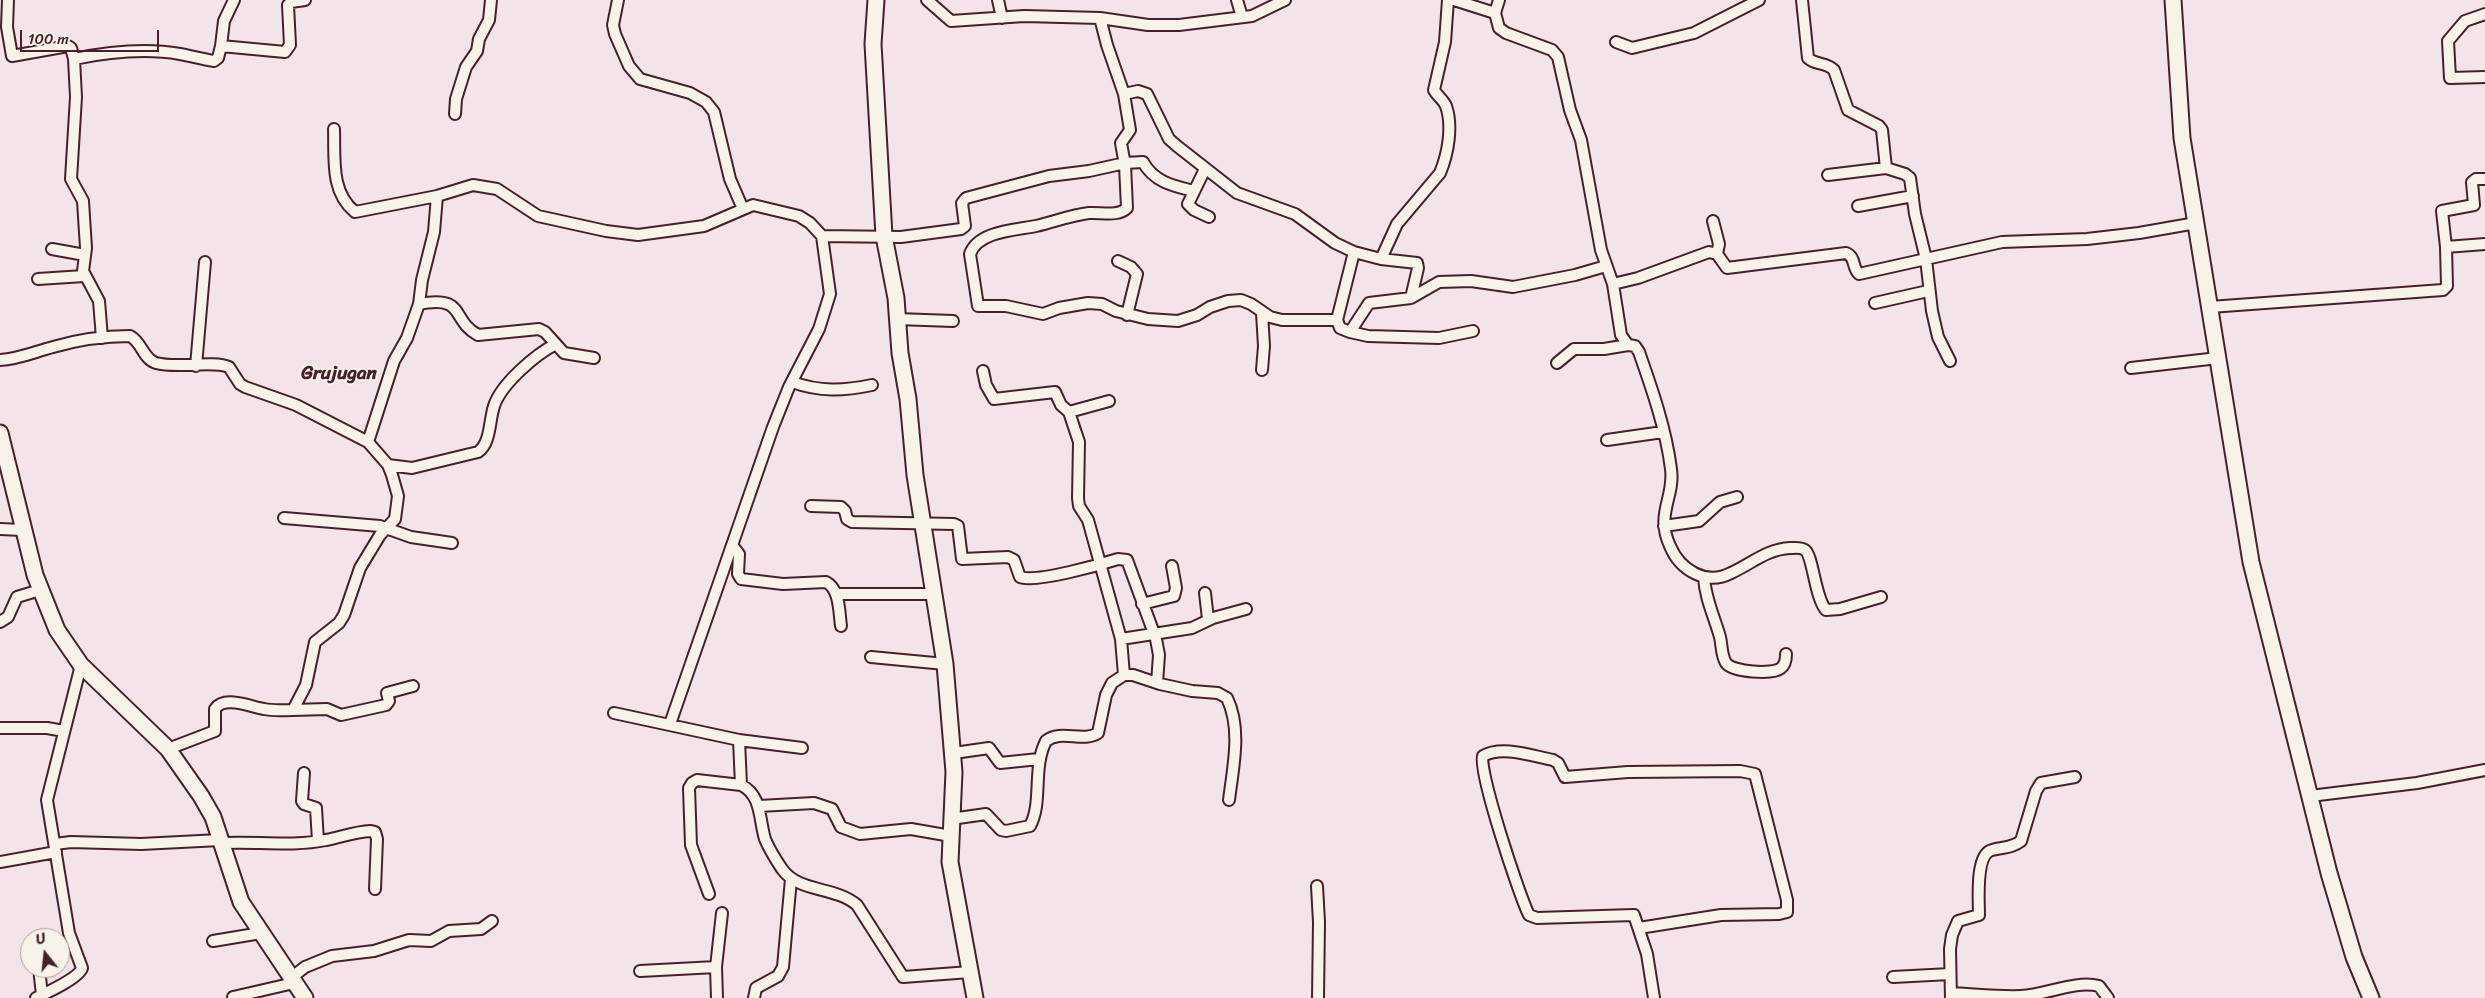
<!DOCTYPE html>
<html>
<head>
<meta charset="utf-8">
<style>
	body { margin:0 }
	#map { position:relative; width:2485px; height:998px; overflow:hidden; background:#f2e4e8; font-family:Sriracha,sans-serif }
	canvas { display:block }
	.north { position:absolute; left:20px; top:928px; width:50px; height:50px; box-sizing:border-box; background:#f7f3e8; border:1px solid #b29e9c; border-radius:50%; rotate:344deg; font-size:14px; font-weight:700; line-height:20px; text-align:center; color:#4a1f2b }
	.north::after { content:''; display:block; margin:auto; width:18px; height:22px; background:#4a1f2b; clip-path:polygon(50% 0,100% 100%,50% 72%,0 100%) }
	.scale { position:absolute; left:20px; top:30px; width:139px; height:22px; box-sizing:border-box; border:2px solid #4a1f2b; border-top:0; padding-left:6px; font-size:15px; line-height:18px; white-space:nowrap; color:#4a1f2b; -webkit-text-stroke:4px #f7f3e8; paint-order:stroke }
</style>
</head>
<body>
<div id="map">
<canvas width="2485" height="998"></canvas>
<div class="north">U</div>
<div class="scale">100 m</div>
</div>
<script>
const ctx = document.querySelector('canvas').getContext('2d');
ctx.lineJoin = 'round';
function strokePath(path, color, width, dash) {
  ctx.strokeStyle = color;
  ctx.lineWidth = width;
  ctx.lineCap = dash ? 'butt' : 'round';
  ctx.setLineDash(dash || []);
  ctx.stroke(path);
}
function write(font, color, halo, rows, align = 'center') {
  ctx.font = font + ' Sriracha,sans-serif';
  ctx.lineWidth = 4;
  ctx.setLineDash([]);
  ctx.textBaseline = 'middle';
  ctx.strokeStyle = halo;
  ctx.fillStyle = color;
  for (const [text, x, y, turn = 0] of rows) {
    ctx.save();
    ctx.translate(x, y);
    ctx.rotate((+turn || 0) * Math.PI / 180);
    ctx.textAlign = isNaN(turn) ? turn : align;
    if (halo) ctx.strokeText(text, 0, 0);
    ctx.fillText(text, 0, 0);
    ctx.restore();
  }
}
const street = new Path2D(`
	M8,0L7,27L12,56L68,46L71,48L74,59
	M618,0L613,25L615,34L629,66L640,79L690,93L706,102L714,112L730,179L743,209
	M927,0L951,21L1024,16L1100,18L1148,25H1179L1252,16L1285,0
	M998,0L1002,18
	M1237,0L1242,17
	M1454,0L1495,13
	M1499,0L1495,13L1499,28L1506,33L1552,50L1558,57L1570,110L1581,140L1601,250L1613,284L1638,278L1709,252L1717,254L1727,268L1846,253C1856,257 1852,268 1859,274L2002,242L2087,239L2139,233L2196,223
	M1802,0L1808,58C1815,65 1826,62 1834,70L1848,110L1879,126L1882,130L1886,168L1905,174L1910,178L1915,214L1926,259L1932,311L1938,337L1950,361
	M2485,14L2465,21L2448,41L2450,78L2485,77
	M1100,18L1107,45L1124,94L1138,91L1147,94L1169,139L1177,146L1237,193L1295,214L1335,243L1354,252L1381,259L1417,263L1418,268L1411,298L1439,282L1471,281L1513,287L1575,275L1606,266
	M1616,42L1632,48L1694,33L1759,0
	M221,46L224,21L234,0
	M1124,94L1130,130L1121,143L1125,165L1127,208C1118,217 1101,212 1089,213C1071,215 1054,222 1036,226C1016,230 978,231 970,254L978,306H1006L1043,314L1059,308L1088,303L1102,304L1116,311L1148,319L1178,321L1197,315L1210,307L1228,301L1241,300L1251,304L1270,317L1282,320H1337L1340,328L1350,332L1369,303L1411,298
	M455,114L456,99L466,67L477,51L479,39L489,20L491,0
	M334,129C335,158 330,192 355,212L437,196L473,185L497,189L538,216L606,231L638,235L704,226L753,205L799,216L810,223L822,236L901,237L961,229L965,226L962,203L966,198L1049,176L1089,171L1125,163L1143,162C1154,182 1173,186 1194,191
	M1205,169L1188,204L1194,210L1209,217
	M1828,175L1886,168
	M1858,206L1913,196
	M1713,221L1719,244L1717,254
	M2446,247L2442,211L2474,205L2472,182L2476,179H2485
	M52,249L85,255
	M1381,259L1397,224L1440,173C1448,154 1453,126 1446,106C1443,99 1437,96 1434,90L1445,42L1448,0
	M1118,261L1131,267L1137,274L1127,315
	M38,279L84,276
	M1613,284L1621,335L1628,345L1635,346L1639,352C1652,389 1666,429 1671,469C1675,497 1655,514 1670,546C1680,570 1706,586 1731,573C1751,564 1767,549 1790,548C1795,548 1801,547 1805,550C1813,556 1815,598 1826,610L1840,609L1881,597
	M1875,303L1928,291
	M419,304C467,295 450,320 478,335L539,329L545,332L564,353L594,358
	M2210,307L2443,290L2447,286L2446,247L2485,244
	M1262,313L1264,346L1262,370
	M897,319L953,321
	M1337,320L1354,252
	M1350,332L1368,336L1439,338L1473,331
	M102,338L99,301L83,271L86,248L83,201L71,179L76,97L74,59C108,52 145,48 180,54C191,56 202,59 214,61L218,58L221,46L285,52L290,45L288,5L291,2L305,0
	M0,360C19,359 34,352 53,347C77,340 105,336 130,336C142,342 143,359 156,363C178,369 212,360 229,367L240,384L245,387L296,405L368,442L388,465L392,475L398,496L395,519L380,535L360,568L344,615L339,623L315,642L306,685L293,710C283,710 274,711 264,709C251,707 224,695 215,709V731L168,749
	M1557,363L1574,349H1604L1628,345
	M196,366L205,262
	M2131,368L2218,358
	M983,371L986,385L994,399L1055,392L1061,405L1069,412L1079,442L1078,498L1079,506L1088,520L1121,639L1124,675
	M792,382C820,392 843,391 872,385
	M1069,412L1109,401
	M1607,440L1663,432
	M368,442L394,361L407,338L419,304L422,280L434,232L437,196
	M388,465L412,468L478,452C491,443 489,421 494,406C501,384 536,354 556,344
	M811,506L841,507L845,511L847,519L852,522L954,524L958,526L962,559L1008,557L1014,560L1020,577C1036,583 1099,565 1118,559L1127,560L1156,639L1159,655L1157,683
	M284,518L380,526L411,537L452,543
	M1664,526L1699,521L1720,502L1737,497
	M0,529L22,530
	M732,545L739,554L738,574L741,579L783,584L826,582C840,589 839,612 841,626
	M1704,577C1705,598 1714,616 1720,637C1722,645 1721,655 1726,663C1732,672 1773,675 1781,668C1785,665 1786,659 1786,654
	M1205,593L1208,619
	M836,594H935
	M1142,604L1174,596L1176,588L1172,566
	M0,622L8,617L17,597L40,590
	M1121,639L1192,628L1213,618L1246,609
	M871,657L945,664
	M293,710L327,709L341,715L386,705L389,701L387,693L413,686
	M614,713L739,740L741,785C762,795 759,820 765,839C769,849 776,860 782,869C799,893 835,886 857,905L903,977L970,972
	M670,724L773,427L789,387L819,329L830,294L822,236
	M0,728H47L64,731
	M739,740L802,748
	M954,753L989,748L1000,763L1039,759
	M304,773L302,801L304,804L316,808L318,841
	M2310,796L2417,783L2485,770
	M759,806L814,803L832,809L841,827L860,834L911,829L951,836
	M951,819L986,814L1001,830L1006,831L1030,826C1043,802 1032,768 1046,741C1061,729 1083,743 1098,733L1106,695L1112,683L1124,675H1133L1160,684L1192,691L1218,693L1227,698C1242,729 1233,767 1229,800
	M222,843C256,841 292,847 326,840C343,837 352,832 371,831L375,832L377,839L375,889
	M55,844L71,842L141,844L220,840
	M0,862L56,852
	M1317,886L1319,922L1318,998
	M709,894L691,845L689,788L692,783L697,780L741,785
	M1639,928L1721,915L1779,914L1787,912V900L1755,774L1740,771L1628,772L1565,777L1558,763L1553,760C1532,756 1502,745 1483,756C1477,768 1520,898 1529,915L1537,918L1634,915L1647,954L1654,998
	M213,941L261,933
	M39,968L42,995
	M640,971L716,967
	M1893,977L1950,974
	M291,978L305,967L332,956L374,951L409,940L431,941L449,931L481,929L492,921
	M1951,993C1974,994 1998,997 2021,996C2046,995 2075,980 2099,986L2108,998
	M233,997L294,983
	M36,998C46,993 79,978 82,968L69,933L47,800L81,665
	M717,998L716,967L722,913
	M754,998L756,988L778,976L783,967L791,879
	M1951,998L1950,949L1952,935L1958,921L1979,915C1979,901 1975,854 1992,850C2003,847 2012,848 2021,841L2036,791L2041,783L2075,777`);
const secondary = new Path2D(`
	M876,0L873,44L884,236L896,298L900,353L908,399L915,475L945,664L954,772L950,862L975,998
	M2173,0L2182,138L2251,562L2329,873L2354,957L2371,998
	M0,433L35,575L57,630L81,665L168,749L201,796L213,817L241,902L305,998`);
const quarterNames = [
	["Grujugan",339,374]
];
strokePath(street, '#4a1f2b', 14);
strokePath(secondary, '#4a1f2b', 19);
strokePath(street, '#f7f3e8', 10);
strokePath(secondary, '#f7f3e8', 15);
write('bold 19px', '#4a1f2b', '#f7f3e8', quarterNames);
</script>
</body>
</html>
